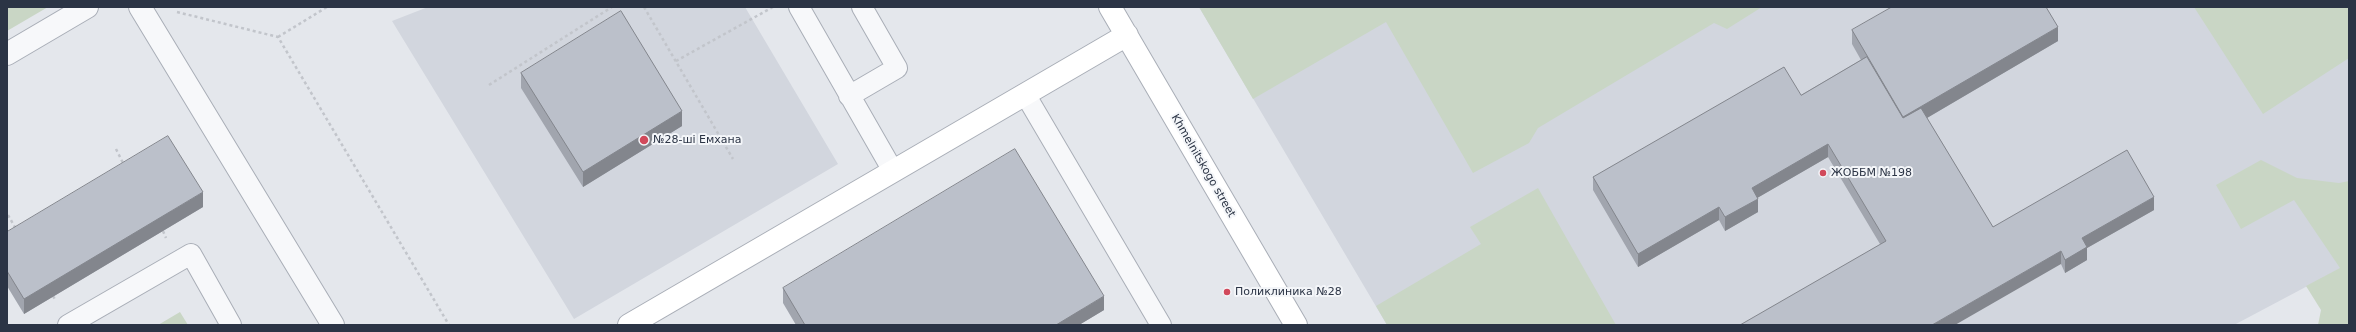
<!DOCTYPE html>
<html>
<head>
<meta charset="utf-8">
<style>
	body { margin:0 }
	#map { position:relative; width:2356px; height:332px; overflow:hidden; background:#e4e7ec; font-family:"DejaVu Sans",sans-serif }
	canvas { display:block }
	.frame { position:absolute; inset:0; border:8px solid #2b3445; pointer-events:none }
</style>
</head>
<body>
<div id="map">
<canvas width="2356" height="332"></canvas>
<div class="frame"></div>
</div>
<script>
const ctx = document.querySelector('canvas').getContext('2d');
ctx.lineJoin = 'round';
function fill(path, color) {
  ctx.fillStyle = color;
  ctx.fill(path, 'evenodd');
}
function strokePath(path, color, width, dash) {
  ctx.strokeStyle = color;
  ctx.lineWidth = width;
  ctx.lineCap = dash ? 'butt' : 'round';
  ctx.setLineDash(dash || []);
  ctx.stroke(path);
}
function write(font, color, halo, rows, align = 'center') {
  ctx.font = font + ' "DejaVu Sans",sans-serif';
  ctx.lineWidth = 4;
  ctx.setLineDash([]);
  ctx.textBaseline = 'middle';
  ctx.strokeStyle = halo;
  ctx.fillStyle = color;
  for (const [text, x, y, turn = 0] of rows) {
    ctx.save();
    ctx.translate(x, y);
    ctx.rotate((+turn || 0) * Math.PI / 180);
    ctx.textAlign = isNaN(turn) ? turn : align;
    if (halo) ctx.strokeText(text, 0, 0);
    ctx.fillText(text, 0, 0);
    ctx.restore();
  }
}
const built = new Path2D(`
	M428,7H745L838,164L574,319L392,21Z
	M1199,7H2349V264L2234,325H1387Z`);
const green = new Path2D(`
	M7,7H48L7,31Z
	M1199,7H1762L1727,29L1714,23L1538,128L1529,143L1473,173L1386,22L1253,99Z
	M2194,7H2349V58L2263,114Z
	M2261,160L2297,178L2339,183L2349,181V325H2318L2321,310L2306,286L2340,268L2294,200L2241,229L2216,185Z
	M1538,188L1616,325H1387L1376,306L1481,244L1470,227Z
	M180,312L188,325H158Z`);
const path = new Path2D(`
	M644,7L733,159
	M7,8L8,7
	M177,12L278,37L449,325
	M278,37L327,7
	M676,61L773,7
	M489,85L612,7
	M116,149L124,165
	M8,215L16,229
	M163,231L166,238
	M53,296L56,301`);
const lane = new Path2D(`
	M799,7L893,171
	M1025,94L1161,325
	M849,96L897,68L862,7
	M68,325L191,254L231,325`);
const street = new Path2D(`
	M140,7L333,325
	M7,54L87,7`);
const secondary = new Path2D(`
	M1110,7L1296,325
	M629,325L1127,35`);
const wall = new Path2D(`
	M1852,30L2058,41L1927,118L1993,227L2154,210L2087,248V260L2065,273L2061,264L1880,244L1828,157L1757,198L1758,212L1725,231L1719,220L1638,267L1593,190V177L1801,95L1861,60L1852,44Z
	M521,73L682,126L583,187L521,88Z
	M203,207L24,314L7,286V232Z
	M783,288L1104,310L1079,325H796L783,303Z`);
const shadedWall = new Path2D(`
	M2058,27V41L1903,132V117Z
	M682,111V126L583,187V172Z
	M1828,144V157L1752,201V188Z
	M203,192V207L24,314V299Z
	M2154,197V210L2087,248V260L2065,273V260L2082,238Z
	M1758,199V212L1725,231V217Z
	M1719,207V220L1638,267V254Z
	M2061,251V264L1955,325H1932Z
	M1104,296V310L1079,325H1056Z`);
const building = new Path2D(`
	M1892,7H2046L2058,27L1903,117L1852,30Z
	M621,11L682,111L583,172L521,73Z
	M1867,57L1903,118L1921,108L1993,227L2127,150L2154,197L2082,238L2087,247L2065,260L2061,251L1932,325H1740L1886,241L1828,144L1752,188L1758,199L1725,217L1719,207L1638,254L1593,177L1784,67L1801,95Z
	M168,136L203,192L24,299L7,271V232Z
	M1015,149L1104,296L1056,325H805L783,288Z`);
const markers = [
	[644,140,5,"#d1495b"],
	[1823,173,4,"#d1495b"],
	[1227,292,4,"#d1495b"]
];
const poiNames = [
	["№28-ші Емхана",653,140],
	["ЖОББМ №198",1831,173],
	["Поликлиника №28",1235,292]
];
const streetNames = [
	["Khmelnitskogo street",1203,166,60]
];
fill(built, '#d2d6de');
fill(green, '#c9d6c5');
strokePath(lane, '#a9aeb7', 22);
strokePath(street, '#a9aeb7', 24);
strokePath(secondary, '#a9aeb7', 24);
strokePath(path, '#c2c5cb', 2.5, [3, 3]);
strokePath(lane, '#f7f8fa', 20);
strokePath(street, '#f7f8fa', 22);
strokePath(secondary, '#fff', 22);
fill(wall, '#a1a5ae');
fill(shadedWall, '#83868d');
fill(building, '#bbc0ca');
strokePath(building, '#83868d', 1);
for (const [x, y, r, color] of markers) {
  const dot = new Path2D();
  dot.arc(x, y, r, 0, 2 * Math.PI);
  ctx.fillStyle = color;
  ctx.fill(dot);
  strokePath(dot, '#f4f6f9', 1.5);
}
write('11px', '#2b3445', '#f4f6f9', poiNames, 'left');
write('11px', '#2b3445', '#f4f6f9', streetNames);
</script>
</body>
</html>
